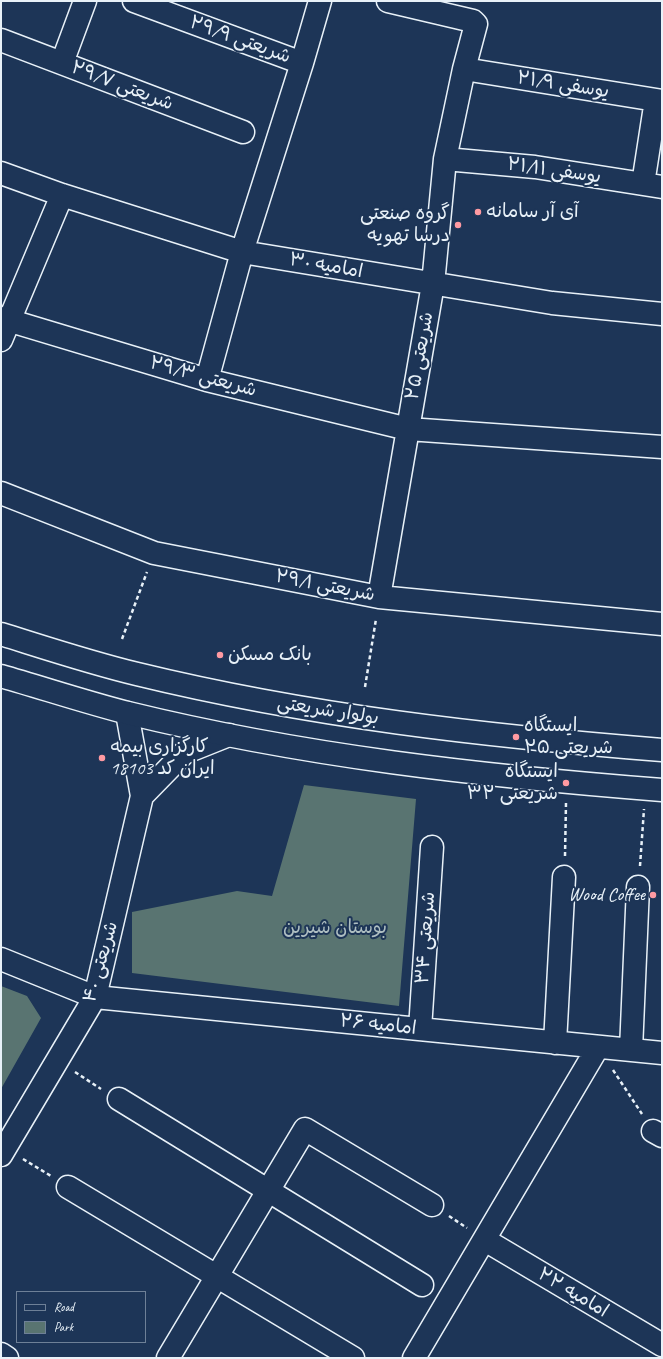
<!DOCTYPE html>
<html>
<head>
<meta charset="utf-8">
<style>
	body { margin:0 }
	#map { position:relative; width:663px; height:1359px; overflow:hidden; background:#1d3557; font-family:Caveat,sans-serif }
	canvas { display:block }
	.frame { position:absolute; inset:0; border:2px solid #e8f1f8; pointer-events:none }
	.legend { position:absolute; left:16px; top:1291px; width:130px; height:52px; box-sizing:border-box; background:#1d3557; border:1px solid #6e8097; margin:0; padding:5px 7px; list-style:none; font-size:12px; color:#e8f1f8 }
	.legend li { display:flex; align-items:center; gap:8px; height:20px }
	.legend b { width:20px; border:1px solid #6e8097 }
</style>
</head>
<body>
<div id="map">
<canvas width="663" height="1359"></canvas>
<div class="frame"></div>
<ul class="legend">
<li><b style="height:5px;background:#1d3557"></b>Road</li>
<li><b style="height:11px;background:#597471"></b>Park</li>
</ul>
</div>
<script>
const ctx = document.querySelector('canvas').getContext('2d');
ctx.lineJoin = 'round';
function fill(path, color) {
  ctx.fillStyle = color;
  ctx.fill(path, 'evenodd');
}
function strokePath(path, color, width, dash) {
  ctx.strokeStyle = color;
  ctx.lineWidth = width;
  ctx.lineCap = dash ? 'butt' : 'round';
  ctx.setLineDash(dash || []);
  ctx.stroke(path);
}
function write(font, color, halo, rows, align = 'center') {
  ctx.font = font + ' Caveat,"Playpen Sans Arabic",sans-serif';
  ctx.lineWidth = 4;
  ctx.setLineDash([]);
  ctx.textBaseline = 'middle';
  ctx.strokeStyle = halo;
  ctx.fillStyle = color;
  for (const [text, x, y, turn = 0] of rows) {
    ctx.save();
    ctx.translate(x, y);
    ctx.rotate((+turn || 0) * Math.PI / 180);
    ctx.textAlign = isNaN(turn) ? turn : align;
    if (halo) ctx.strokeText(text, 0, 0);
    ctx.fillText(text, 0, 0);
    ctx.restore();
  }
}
const green = new Path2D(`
	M304,785L416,799L399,1006L132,973V912L237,891L272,896Z
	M1,986L27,996L41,1018L1,1089Z`);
const path = new Path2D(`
	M122,639L147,572
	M365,687L376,619
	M565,856L566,803
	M640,866L644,809
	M613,1070L642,1114
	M75,1072L101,1089
	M23,1159L51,1176
	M449,1216L467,1228`);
const street = new Path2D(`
	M134,1L302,63
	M1,40L243,132
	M62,63L85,1
	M464,69L662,101
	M445,159L535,167L662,187
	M1,173L62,195L242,252L552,303L662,314
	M643,184L656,100
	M1,318L207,380L408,429L662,447
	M1,340L62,195
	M207,380L242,252L302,63L320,1
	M1,493L154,553L379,597L662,624
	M379,597L433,284L445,159L464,69L476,24L473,21L388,1
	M127,713L142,796L184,753L229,735
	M1,959L95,997L662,1053
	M420,1029L432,847
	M555,1043L564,877
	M631,1050L638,887
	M119,1099L422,1285
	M653,1131L662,1136
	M1,1155L95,997L142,796
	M68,1187L353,1358
	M485,1240L662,1345
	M1,1354L7,1358
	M168,1358L305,1129L432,1205
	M414,1358L598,1047`);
const secondary = new Path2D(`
	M1,634C46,648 91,663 137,674C309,716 486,736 662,750
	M1,676C43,688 85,702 128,713C303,756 482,776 662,790`);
const markers = [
	[478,212,4,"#ff9aa2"],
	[458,225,4,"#ff9aa2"],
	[220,655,4,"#ff9aa2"],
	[516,737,4,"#ff9aa2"],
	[102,758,4,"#ff9aa2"],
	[566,783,4,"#ff9aa2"],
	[653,895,4,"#ff9aa2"]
];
const streetNames = [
	["شریعتی ۲۹/۹",240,40,20],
	["یوسفی ۲۱/۹",563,85,9],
	["شریعتی ۲۹/۷",122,86,21],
	["یوسفی ۲۱/۱۱",554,171,8],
	["امامیه ۳۰",326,266,10],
	["شریعتی ۲۵",420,356,-80],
	["شریعتی ۲۹/۳",203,377,15],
	["شریعتی ۲۹/۱",325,586,11],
	["بولوار شریعتی",328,711,9],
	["شریعتی ۳۴",426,938,-86],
	["شریعتی ۴۰",101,962,-74],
	["امامیه ۲۶",378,1025,6],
	["امامیه ۲۲",573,1293,31]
];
const poiNames = [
	["آی آر سامانه",486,212],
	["گروه صنعتی",450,214,"right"],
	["درسا تهویه",450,236,"right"],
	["بانک مسکن",228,655],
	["ایستگاه",524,726],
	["شریعتی ۲۵",524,748],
	["کارگزاری بیمه",110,747],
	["ایران کد 18103",110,769],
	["ایستگاه",558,772,"right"],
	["شریعتی ۳۲",558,794,"right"],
	["Wood Coffee",645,895,"right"]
];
const parkNames = [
	["بوستان شیرین",335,928]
];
fill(green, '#597471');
strokePath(street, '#e8f1f8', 25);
strokePath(secondary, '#e8f1f8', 25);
strokePath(path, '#e8f1f8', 2.5, [4, 3]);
strokePath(street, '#1d3557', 22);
strokePath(secondary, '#1d3557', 22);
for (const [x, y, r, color] of markers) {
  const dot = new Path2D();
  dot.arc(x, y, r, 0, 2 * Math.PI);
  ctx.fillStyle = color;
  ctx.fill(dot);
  strokePath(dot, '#1d3557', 1.5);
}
write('19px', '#e8f1f8', '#1d3557', streetNames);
write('19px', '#e8f1f8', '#1d3557', poiNames, 'left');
write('19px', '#afbfc2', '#1d3557', parkNames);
</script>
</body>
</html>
